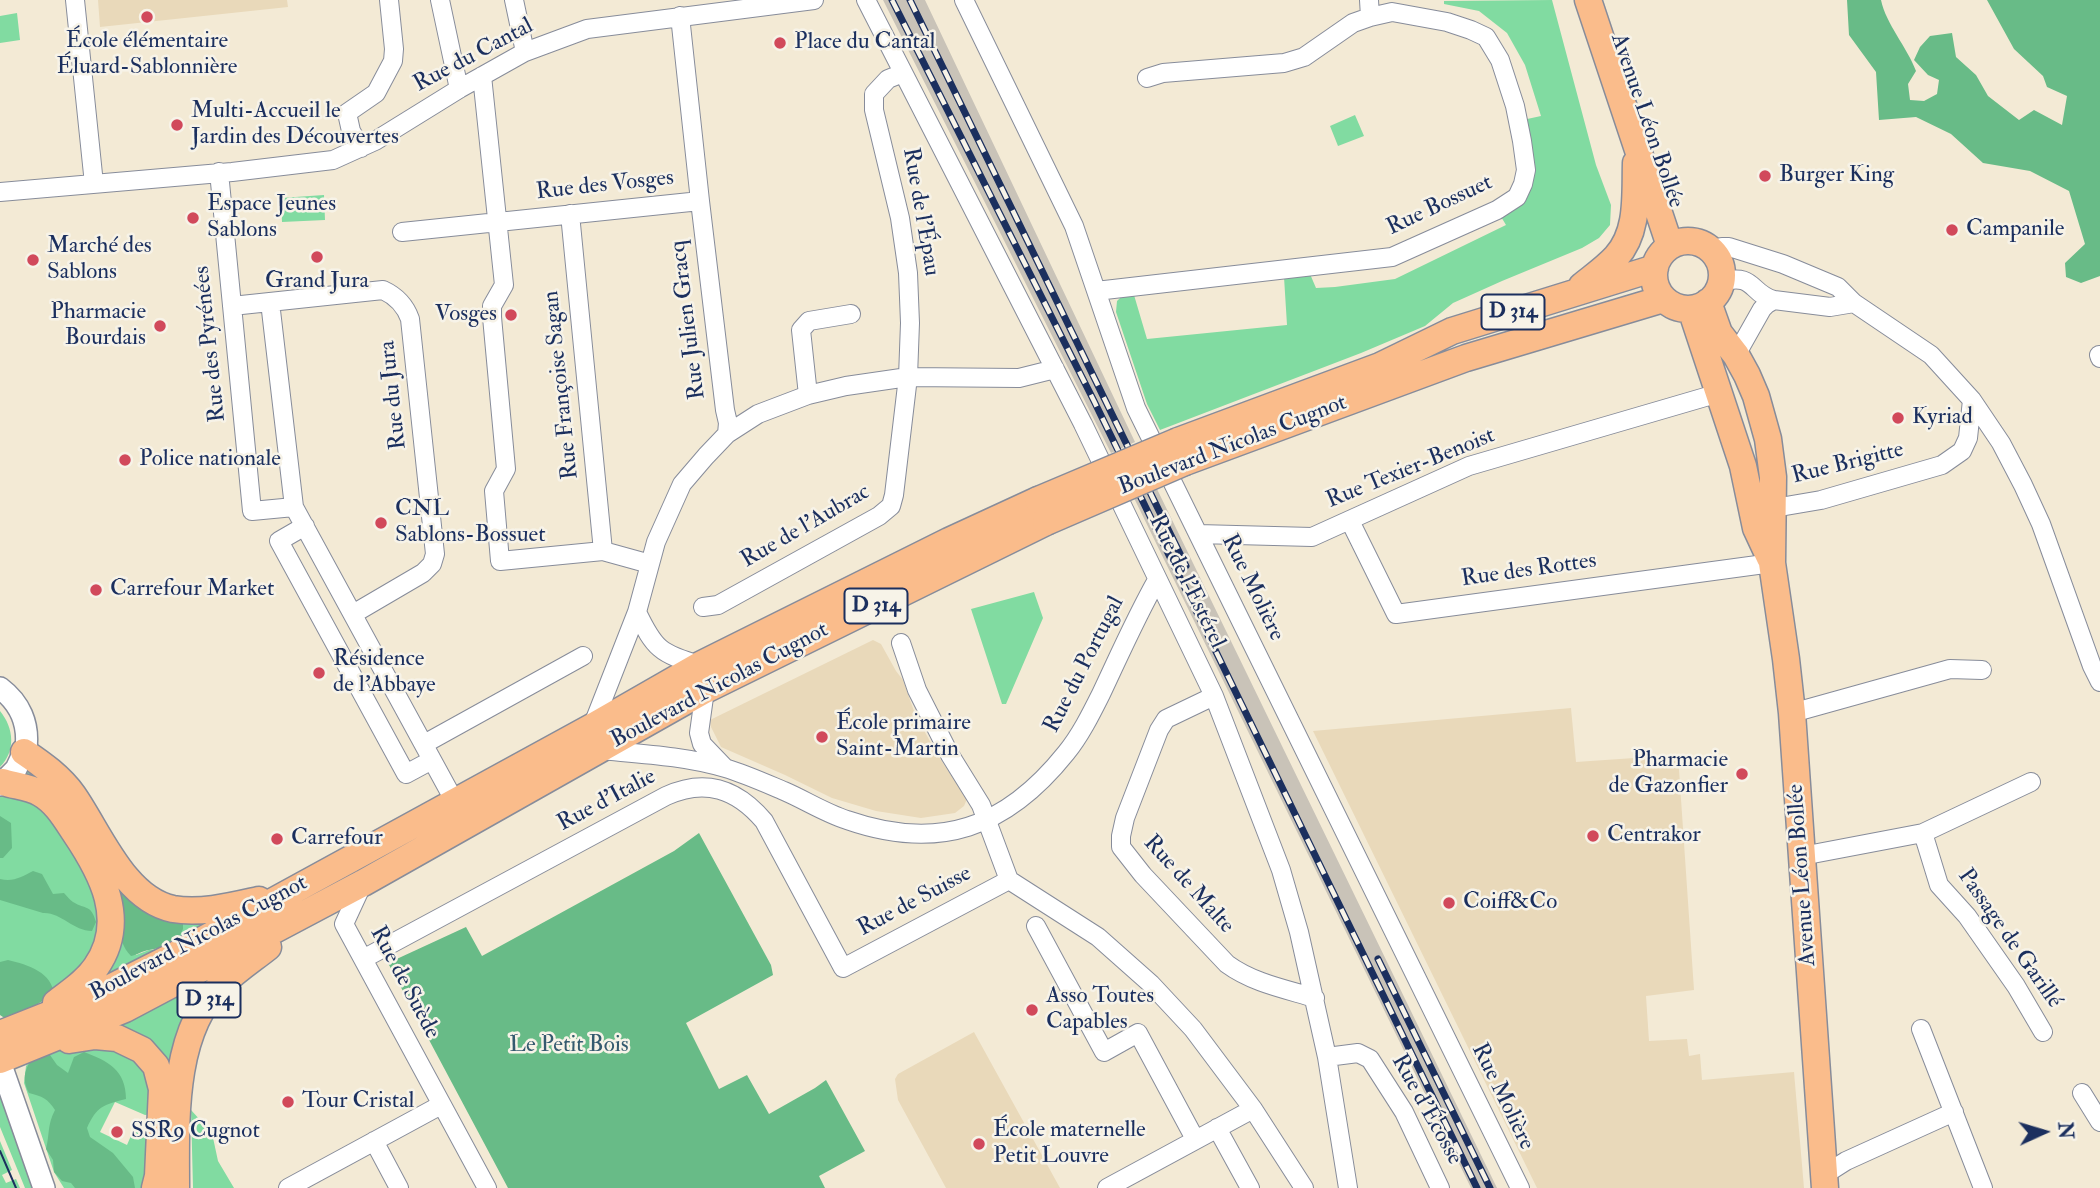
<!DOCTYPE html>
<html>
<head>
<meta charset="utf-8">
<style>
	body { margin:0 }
	#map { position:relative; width:2100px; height:1188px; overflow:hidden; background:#f3ead5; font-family:"IM FELL Double Pica",serif }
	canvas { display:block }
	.north { position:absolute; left:2009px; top:1097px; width:70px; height:70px; -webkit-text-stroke:5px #f7f3e8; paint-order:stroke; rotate:86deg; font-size:19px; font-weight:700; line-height:28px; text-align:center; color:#1b2f5e }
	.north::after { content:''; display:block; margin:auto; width:24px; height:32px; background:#1b2f5e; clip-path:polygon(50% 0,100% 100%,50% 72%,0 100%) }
</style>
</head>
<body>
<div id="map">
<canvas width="2100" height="1188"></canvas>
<div class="north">N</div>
</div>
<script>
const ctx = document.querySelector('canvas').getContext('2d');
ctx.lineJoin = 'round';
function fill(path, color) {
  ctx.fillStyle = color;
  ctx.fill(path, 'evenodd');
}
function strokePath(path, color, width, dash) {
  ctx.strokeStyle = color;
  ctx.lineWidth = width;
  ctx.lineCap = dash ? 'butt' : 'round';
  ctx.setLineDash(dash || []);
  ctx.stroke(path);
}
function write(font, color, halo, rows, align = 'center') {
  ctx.font = font + ' "IM FELL Double Pica",serif';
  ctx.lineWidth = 5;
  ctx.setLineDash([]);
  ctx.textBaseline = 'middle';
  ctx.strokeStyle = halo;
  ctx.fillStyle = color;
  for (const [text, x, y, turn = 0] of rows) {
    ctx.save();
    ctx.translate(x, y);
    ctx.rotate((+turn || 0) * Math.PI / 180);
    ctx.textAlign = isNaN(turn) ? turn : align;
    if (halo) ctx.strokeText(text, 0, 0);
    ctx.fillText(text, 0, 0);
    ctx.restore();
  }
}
const built = new Path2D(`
	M98,0H287L288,7L100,27Z
	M873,640L881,644L896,671L903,680L915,714L937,754L967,799L964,806L955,813L921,818L876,811L832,798L785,775L721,747L711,727L710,720Z
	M1571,708L1576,762L1678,755L1694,990L1646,996L1649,1041L1687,1039L1689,1056L1700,1054L1702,1080L1794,1072L1804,1188H1537L1313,731Z
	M974,1032L1060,1188H946L898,1100L895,1079L898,1074Z`);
const industrial = new Path2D(`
	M883,0H925L1135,442L1111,453Z
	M1157,489L1497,1188H1471L1134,498Z`);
const green = new Path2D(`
	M1552,0L1596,165L1611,205L1610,225L1599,238L1582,248L1502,281L1453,303L1425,326L1361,353L1160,430L1147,404L1116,312L1117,301L1122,296L1134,295L1147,339L1287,325L1284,277L1310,274L1316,288L1335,287L1395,279L1506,225L1497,210L1523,184L1518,121L1541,116L1525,65L1507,33L1479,11L1444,4V1Z
	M17,13L20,40L0,43V16Z
	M1355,115L1364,136L1338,146L1330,126Z
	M324,195L325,220L282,222L281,198Z
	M1034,592L1043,618L1006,704H1002L971,609Z
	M0,711C14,728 16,751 0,767Z
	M28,768L46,780L124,887L136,955L149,950L162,949L183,916L236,910L87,991L116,913L22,779Z
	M11,792L35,797L88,865L103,925L77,977L0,1015V796Z
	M227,966L173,1066L161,1069L97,1032Z
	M82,1048C110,1050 128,1051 149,1070L153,1114L145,1115L115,1102L100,1132L127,1145L133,1131L142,1129L152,1147L143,1188H64L54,1172L24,1083L26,1066L36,1054L59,1049Z
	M0,1087L39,1188H25L0,1127Z
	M191,1110L212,1133L218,1161L234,1188H193Z
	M0,1141L12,1170L2,1175L6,1183L16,1179L20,1188H0Z`);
const forest = new Path2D(`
	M1847,0H1881C1886,24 1907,47 1916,71L1908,84L1910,100L1924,101L1937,94L1939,80L1928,75L1914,60L1920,47L1930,36L1952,33L1956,57L1976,75L1988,96L2019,120L2034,110L2062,125L2067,96L2047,87L2043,76L2014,49L1987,0H2100V276L2081,283L2066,277L2065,263L2085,244L2069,191L2030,171L1983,163L1951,134L1916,117L1879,120L1876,72L1849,35Z
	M0,816L11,823L12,848L3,858H0Z
	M699,833L771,965L773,975L686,1023L719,1089L747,1075L769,1114L815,1088L826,1080L865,1151L819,1176L825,1188H508L388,963L466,927L482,956L674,851Z
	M33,871L42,874L53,894L64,893C67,896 70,900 73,902C86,910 91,904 96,922L92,931C73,931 61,912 43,913L0,900V879C14,882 21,877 33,871Z
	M124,887L183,916V929L175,946C166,948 158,948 149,950C142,951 137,955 131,956C115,940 118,910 116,890Z
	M8,960C28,965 53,972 54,996C34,1003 26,1015 9,1021L0,1015V962Z
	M84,1052C108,1061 126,1070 126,1099C103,1105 97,1106 87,1128L90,1137L113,1153L133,1177L135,1188H75L71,1183L62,1181L54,1172L53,1160L46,1149C50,1133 47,1126 55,1110C48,1099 42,1096 29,1093C21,1078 25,1067 36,1054L50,1055L57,1065L68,1073L74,1057Z`);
const minor = new Path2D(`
	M75,0L94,184
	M440,0L459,89
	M514,0L525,52
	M866,0L1083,424L1214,696L1281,870L1299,932L1327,1057L1348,1188
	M964,0L1074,226L1136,408L1520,1188
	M482,76L504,285L492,306V317L506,469L494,491L500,561L603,551L650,564
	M1147,78L1163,73L1284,63L1304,57L1353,23L1370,17
	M361,148L351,131L347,113L376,93L393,61L394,49L389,0
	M219,172L252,511L294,507
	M0,192L232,172L333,160L375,141L459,89L525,52L587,29L814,0
	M700,201L725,410L728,423L727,434
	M570,214L603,551
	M402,232L700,201L680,16
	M1710,250L1722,247H1729L1783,264L1838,287L1854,303L1931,355L1972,400L2001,443L2023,485L2041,524L2092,666L2100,682
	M1721,282C1755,272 1750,294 1774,300L1830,307L1854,303
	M1096,291L1392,257L1497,210L1517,197L1523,184L1526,170L1522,141L1515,106L1500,60L1486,37L1471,30L1447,22L1392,12L1370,17L1369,0
	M270,302L294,507L455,802
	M232,306L383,290C396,296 405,305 410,319L435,554L432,564L423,573L353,614
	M1736,355L1762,309L1767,304L1774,300
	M2099,355L2100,358
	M808,395L801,330L809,321L851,314
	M1774,508L1821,500L1942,465L1962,451L1968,438L1972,400
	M1350,521L1396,614L1772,563
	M305,526L279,541L406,774L432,760
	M1198,534L1312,537L1469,466L1719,393
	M703,607L718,605L879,516L891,506L894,495L908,377L910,323L908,273L900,218L874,110V94L888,79L903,73
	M637,612C654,648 660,654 700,665
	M901,643L917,690L950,755L981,805L1009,880L1098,937L1151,984L1193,1029L1253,1109L1304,1188
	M705,690L699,733L702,744L725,768
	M1214,696L1166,719L1159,730L1125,818L1121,836V847L1143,875L1227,964C1253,983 1285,989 1315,998
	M1792,713L1950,669L1982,670
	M592,727L637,612L656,542L682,484L706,456L727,434L758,414L808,395L846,386L908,377L1019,378L1055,369
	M424,744L583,656
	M600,750C642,754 685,756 725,768C745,774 765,783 784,791C805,800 825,813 847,820C939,852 1006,828 1066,753C1080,736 1091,714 1101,694C1119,656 1136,617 1157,580
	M1923,833L2031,782
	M1802,856L1923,833L1939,885L1967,916L2016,986L2043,1032
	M363,883L344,924L487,1188
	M1036,926L1104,1052L1138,1033L1195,1139
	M363,959L666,796C705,778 737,789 764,821L843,968L1009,880
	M1921,1029L1983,1188
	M1327,1057L1358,1053L1370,1059L1404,1112L1440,1188
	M2082,1093L2100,1122
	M1217,1128L1250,1188
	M374,1141L399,1188
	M1824,1175L1846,1161L1954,1112
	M288,1188L441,1105
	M1107,1188L1253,1109`);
const tertiary = new Path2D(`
	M0,688C20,703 29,724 26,748
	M0,785L16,769L24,752
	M0,1062L44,1188`);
const primary = new Path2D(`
	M1588,0L1670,246
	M1654 275a34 34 0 1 1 68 0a34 34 0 1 1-68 0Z
	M1582,286C1593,277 1606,268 1616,257C1639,232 1635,195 1636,163
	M1708,302L1719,333L1736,355L1747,375L1756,396L1768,439L1773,477L1772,563L1786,659L1792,713L1825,1188
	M1691,309L1743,466L1756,528L1770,558
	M1178,441L1380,366L1452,331L1655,268
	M1185,462L1466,358L1663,299
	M24,752C42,764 60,777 73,795C99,832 124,899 173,909C201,914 232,906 259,900
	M3,782C15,786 29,787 40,793C56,802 65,818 75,833C102,873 128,921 96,967C86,982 70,992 56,1003
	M0,1034L88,999L177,954L592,727L700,665L949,541L1038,500
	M69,1040L95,1036L117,1038L142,1050L156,1066L162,1089L158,1176L155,1188
	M0,1060L125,1009L363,883L705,690L1046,522
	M176,1188C176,1124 171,1031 222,984C236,970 253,959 268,947`);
const tram = new Path2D(`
	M0,1151L16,1188`);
const rail = new Path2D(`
	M892,0L1094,401L1477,1188
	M910,0L1186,566
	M1378,959L1490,1188`);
const primaryBridge = new Path2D(`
	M1038,500L1178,441
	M1046,522L1185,462`);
const markers = [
	[147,17,7,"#d1495b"],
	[780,43,7,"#d1495b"],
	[177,125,7,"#d1495b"],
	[1765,176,7,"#d1495b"],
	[193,218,7,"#d1495b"],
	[1952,230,7,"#d1495b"],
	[317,257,7,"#d1495b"],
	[33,260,7,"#d1495b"],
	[511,315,7,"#d1495b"],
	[160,326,7,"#d1495b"],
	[1898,418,7,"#d1495b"],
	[125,460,7,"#d1495b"],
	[381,523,7,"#d1495b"],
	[96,590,7,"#d1495b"],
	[319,673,7,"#d1495b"],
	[822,737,7,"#d1495b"],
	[1742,774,7,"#d1495b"],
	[1593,836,7,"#d1495b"],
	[277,839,7,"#d1495b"],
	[1449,903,7,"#d1495b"],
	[1032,1010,7,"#d1495b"],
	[288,1102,7,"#d1495b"],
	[117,1132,7,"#d1495b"],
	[979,1144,7,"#d1495b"]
];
const shields = [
	[1513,312,63],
	[876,606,63],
	[209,1000,63]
];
const shieldNames = [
	["D 314",1513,312],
	["D 314",876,606],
	["D 314",209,1000]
];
const poiNames = [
	["École élémentaire",147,42,"center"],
	["Éluard-Sablonnière",147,68,"center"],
	["Place du Cantal",794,43],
	["Multi-Accueil le",191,112],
	["Jardin des Découvertes",191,138],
	["Burger King",1779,176],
	["Espace Jeunes",207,205],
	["Sablons",207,231],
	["Campanile",1966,230],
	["Marché des",47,247],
	["Sablons",47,273],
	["Grand Jura",317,282,"center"],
	["Pharmacie",146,313,"right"],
	["Bourdais",146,339,"right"],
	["Vosges",497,315,"right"],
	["Kyriad",1912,418],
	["Police nationale",139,460],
	["CNL",395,510],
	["Sablons-Bossuet",395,536],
	["Carrefour Market",110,590],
	["Résidence",333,660],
	["de l'Abbaye",333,686],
	["École primaire",836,724],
	["Saint-Martin",836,750],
	["Pharmacie",1728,761,"right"],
	["de Gazonfier",1728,787,"right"],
	["Centrakor",1607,836],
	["Carrefour",291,839],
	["Coiff&Co",1463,903],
	["Asso Toutes",1046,997],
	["Capables",1046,1023],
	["Tour Cristal",302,1102],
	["École maternelle",993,1131],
	["Petit Louvre",993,1157],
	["SSR9 Cugnot",131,1132]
];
const streetNames = [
	["Rue du Cantal",474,56,-28],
	["Avenue Léon Bollée",1646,121,71],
	["Rue des Vosges",605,186,-6],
	["Rue Bossuet",1440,206,-25],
	["Rue de l'Épau",920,212,80],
	["Rue Julien Gracq",689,320,-97],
	["Rue des Pyrénées",211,344,-96],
	["Rue Françoise Sagan",562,385,-96],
	["Rue du Jura",394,395,-96],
	["Boulevard Nicolas Cugnot",1233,446,-21],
	["Rue Brigitte",1848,464,-14],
	["Rue Texier-Benoist",1411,469,-22],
	["Rue de l'Aubrac",806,527,-30],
	["Rue des Rottes",1529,571,-8],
	["Rue de l'Estérel",1186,582,64],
	["Rue Molière",1252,588,64],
	["Rue du Portugal",1085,665,-63],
	["Boulevard Nicolas Cugnot",720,686,-28],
	["Rue d'Italie",607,801,-28],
	["Avenue Léon Bollée",1803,875,-94],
	["Rue de Malte",1188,885,48],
	["Rue de Suisse",915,902,-28],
	["Boulevard Nicolas Cugnot",199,939,-28],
	["Passage de Garillé",2009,939,55],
	["Rue de Suède",404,983,62],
	["Rue Molière",1502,1097,64],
	["Rue d'Écosse",1426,1110,61]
];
const parkNames = [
	["Le Petit Bois",569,1046]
];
fill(built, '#e9d9ba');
fill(industrial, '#c9c3b8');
fill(green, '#81dba1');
fill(forest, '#68bb87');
strokePath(minor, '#878c9a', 20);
strokePath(tertiary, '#878c9a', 24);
strokePath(primary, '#878c9a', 29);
strokePath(minor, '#fff', 18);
strokePath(tertiary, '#fff', 21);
strokePath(primary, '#fabc8b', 26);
strokePath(tram, '#1b2f5e', 2);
strokePath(rail, '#1b2f5e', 7);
strokePath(rail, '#f7f3e8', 4.5, [13]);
strokePath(primaryBridge, '#878c9a', 29, []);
strokePath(primaryBridge, '#fabc8b', 26);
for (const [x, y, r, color] of markers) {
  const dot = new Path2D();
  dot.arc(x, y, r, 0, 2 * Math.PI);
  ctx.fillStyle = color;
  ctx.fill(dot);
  strokePath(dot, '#f7f3e8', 2.5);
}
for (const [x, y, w] of shields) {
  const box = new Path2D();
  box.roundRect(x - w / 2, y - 17.5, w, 35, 5);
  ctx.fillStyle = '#f7f3e8';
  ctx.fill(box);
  strokePath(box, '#1b2f5e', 2);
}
write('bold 21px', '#1b2f5e', null, shieldNames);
write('23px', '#1b2f5e', '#f7f3e8', poiNames, 'left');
write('23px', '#1b2f5e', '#f7f3e8', streetNames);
write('23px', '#345a6f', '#f7f3e8', parkNames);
</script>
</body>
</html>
